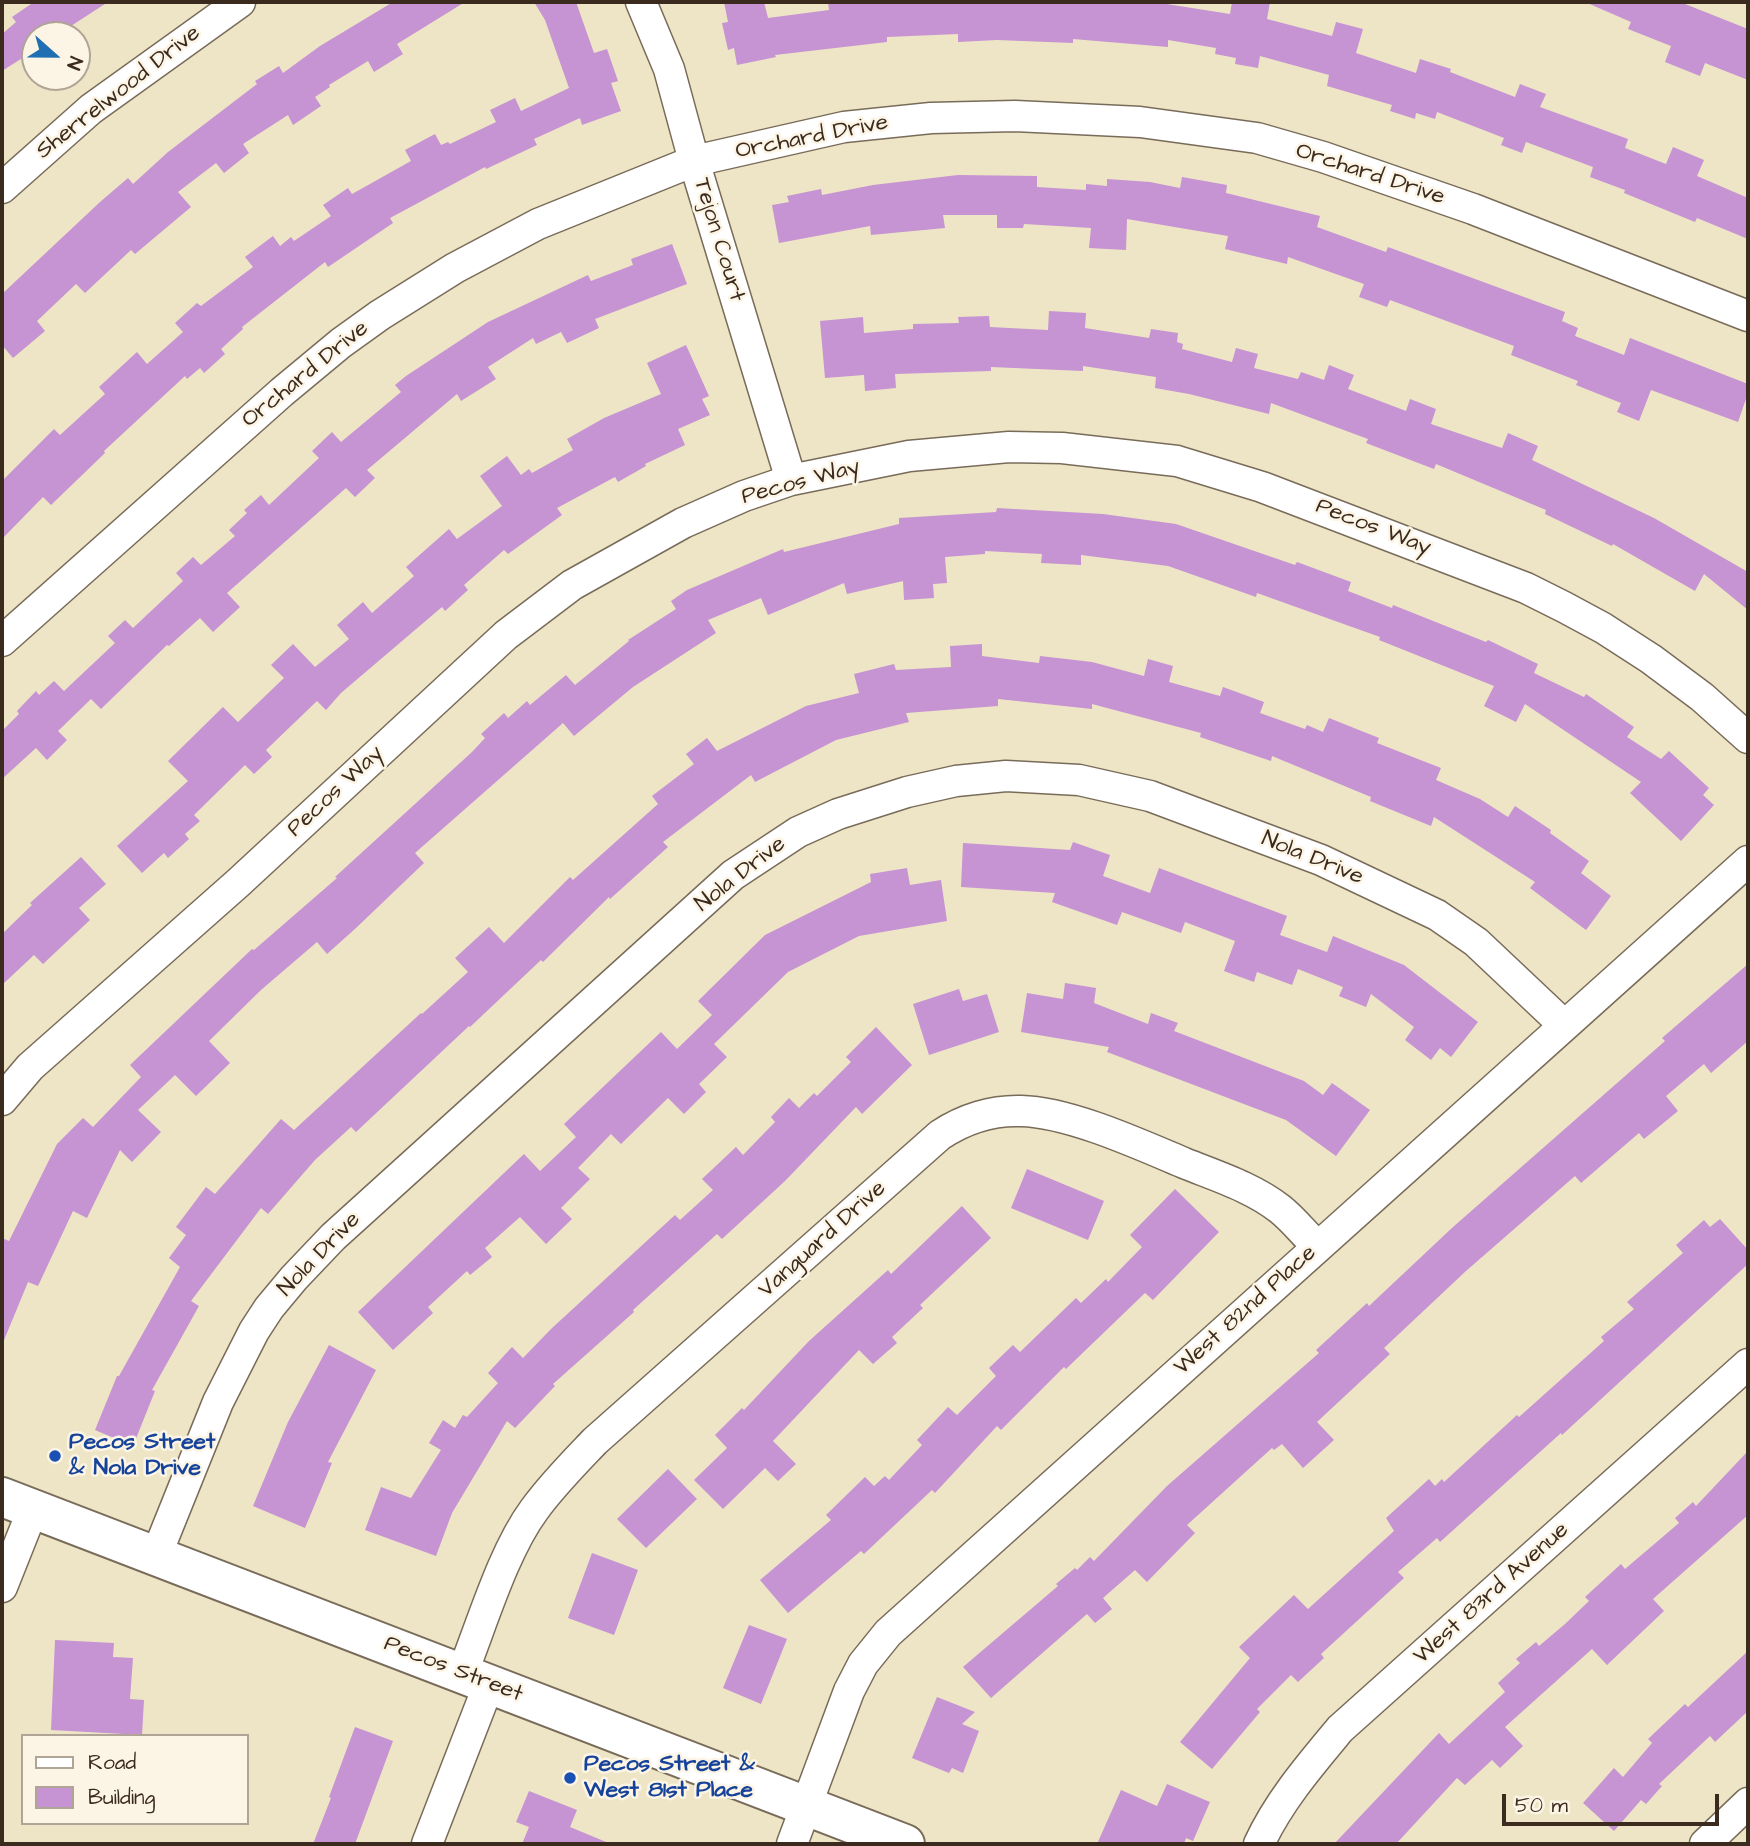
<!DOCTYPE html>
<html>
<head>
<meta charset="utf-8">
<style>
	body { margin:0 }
	#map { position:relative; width:1750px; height:1846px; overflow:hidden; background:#ede5c6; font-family:"Architects Daughter",sans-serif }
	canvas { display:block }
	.frame { position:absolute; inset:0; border:4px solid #3b2a1e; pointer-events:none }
	.legend { position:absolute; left:21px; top:1734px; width:228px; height:91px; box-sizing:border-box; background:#fcf5e5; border:2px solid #afa495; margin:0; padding:9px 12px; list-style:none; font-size:21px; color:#3b2a1e }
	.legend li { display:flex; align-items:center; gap:14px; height:35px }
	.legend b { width:35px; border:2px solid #afa495 }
	.north { position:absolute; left:21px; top:21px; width:70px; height:70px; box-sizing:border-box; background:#fcf5e5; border:2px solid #afa495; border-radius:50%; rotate:111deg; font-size:19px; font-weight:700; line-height:28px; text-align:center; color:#3b2a1e }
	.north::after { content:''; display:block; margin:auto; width:24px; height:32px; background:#1f6fb2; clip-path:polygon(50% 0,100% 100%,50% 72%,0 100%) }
	.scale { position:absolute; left:1502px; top:1794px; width:217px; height:32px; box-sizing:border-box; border:4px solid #3b2a1e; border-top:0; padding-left:9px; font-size:21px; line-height:24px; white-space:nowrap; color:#3b2a1e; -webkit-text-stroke:5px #fcf5e5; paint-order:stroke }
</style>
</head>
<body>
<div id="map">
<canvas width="1750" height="1846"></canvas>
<div class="frame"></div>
<ul class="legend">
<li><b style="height:9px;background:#fff"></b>Road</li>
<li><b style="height:19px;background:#c693d3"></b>Building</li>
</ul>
<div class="north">N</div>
<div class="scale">50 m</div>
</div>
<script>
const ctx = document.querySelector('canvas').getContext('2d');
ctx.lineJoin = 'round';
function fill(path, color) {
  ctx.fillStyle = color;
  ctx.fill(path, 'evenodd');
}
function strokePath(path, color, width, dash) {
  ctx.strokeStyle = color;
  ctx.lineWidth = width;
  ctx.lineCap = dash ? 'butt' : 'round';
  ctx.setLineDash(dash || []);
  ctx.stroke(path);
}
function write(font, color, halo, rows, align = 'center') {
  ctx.font = font + ' "Architects Daughter",sans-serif';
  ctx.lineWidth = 5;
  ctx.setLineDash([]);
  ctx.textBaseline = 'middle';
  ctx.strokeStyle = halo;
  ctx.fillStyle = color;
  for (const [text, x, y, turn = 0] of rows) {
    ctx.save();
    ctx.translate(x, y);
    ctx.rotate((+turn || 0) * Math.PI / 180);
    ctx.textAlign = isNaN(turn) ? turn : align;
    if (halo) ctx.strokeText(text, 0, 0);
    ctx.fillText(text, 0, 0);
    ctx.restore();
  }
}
const building = new Path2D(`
	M34,2H108L57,35H35V50L2,71V34L16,22L12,17Z
	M393,2H465L397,44L403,54L374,72L368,61L329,85L330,87L315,97L321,106L293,125L288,115L243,144L249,153L224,173L216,163L178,192L191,207L135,254L131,250L85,293L76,284L37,321L45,331L13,358L2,345V294L100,202L128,178L133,184L168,152L257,84L255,81L279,66L283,73L320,46Z
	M534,2H576L594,53L607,49L618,81L611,83L621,111L582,125L580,118L534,139L537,145L486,169L485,167L390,218L393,223L328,267L325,262L242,327L243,329L221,349L225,354L204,373L200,368L187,379L185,376L104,451L105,453L51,505L43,497L2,539V481L54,429L60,435L105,394L99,387L137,352L147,364L183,332L175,323L197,303L201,306L253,267L245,257L273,236L280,246L291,237L294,241L331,216L323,205L348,188L352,194L411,161L405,150L435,134L441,145L448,142L450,144L496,122L490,110L515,98L521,111L569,88L545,20Z
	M724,2H764L768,18L829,10L828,2L1045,4V2H1154L1230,14L1232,2H1270L1267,19L1332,36L1336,22L1363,29L1356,53L1416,73L1420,59L1451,69L1450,72L1515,97L1520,84L1546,94L1540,107L1628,139L1625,148L1666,164L1673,147L1704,160L1697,176L1748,198V239L1697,218L1695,222L1624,193L1625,190L1590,177L1593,167L1526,142L1522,153L1501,145L1504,138L1437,112L1435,119L1416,113L1415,119L1390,111L1392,105L1327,86L1329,75L1260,56L1258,68L1235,64L1236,58L1215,54L1216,48L1168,40V47L1073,39V43L997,40L958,42V34L887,37V42L775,55L776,57L737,65L734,48L728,50L722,23L728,22Z
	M1585,2H1680L1748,29V80L1705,63L1700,76L1665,62L1671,46L1628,29L1631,22Z
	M958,175L1037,176V187L1086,190V184L1107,186V179L1150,182L1180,188L1182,177L1227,185L1226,193L1320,216L1317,227L1386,252L1388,247L1565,312L1562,321L1578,328L1575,336L1624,355L1630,338L1748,384V393L1738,422L1651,390L1639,421L1617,412L1621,403L1576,385L1578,381L1511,355L1514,346L1390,300L1387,307L1359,297L1364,284L1288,257L1287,264L1225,249L1228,236L1127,219L1126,250L1089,248L1091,228L1024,224L1023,228H997V215H943L945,228L871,235L870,226L779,243L772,205L789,202L787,196L821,189L822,195L873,185Z
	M672,244L687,284L595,319L599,328L567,343L561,332L536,344L533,338L488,367L496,379L461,401L457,394L367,470L375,478L355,497L346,488L227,593L240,607L213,632L200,618L169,646L167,645L101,709L91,699L58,731L67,740L47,760L36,748L2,779V731L19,714L17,711L36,691L39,695L54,681L64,691L115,643L108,636L125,620L133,628L183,581L176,573L193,557L201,565L235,536L229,530L247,513L244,510L261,495L269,505L319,458L312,451L332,432L341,442L401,392L395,385L406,376L488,322L588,275L591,281L633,265L631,259Z
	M1049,311L1086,313L1085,328L1149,338L1151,329L1178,333L1177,342L1183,344L1182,349L1232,362L1236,348L1258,354L1254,368L1298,379L1301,372L1324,380L1329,365L1354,375L1348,389L1406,411L1410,399L1436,409L1431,424L1502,448L1508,433L1538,446L1532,460L1654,518L1748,572V610L1704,574L1695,591L1613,544L1612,546L1545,514L1546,510L1436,464L1434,469L1366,443L1368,439L1271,403L1269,414L1189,394L1155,388L1156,377L1083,366V371L991,367V371L895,374L896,388L865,391L864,375L825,378L820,321L863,317L864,333L913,329V324L959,323L958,317L989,316L990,327L1048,330Z
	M686,345L709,396L702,399L710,415L678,429L685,445L645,464L646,466L618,482L615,477L557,508L562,515L508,554L504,550L464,585L468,590L445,611L442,607L341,693L326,710L317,701L266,750L272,757L254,774L245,765L194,815L200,821L185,834L189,839L168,858L164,853L142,873L117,846L188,781L168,761L223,707L238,722L284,678L271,665L293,644L315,667L349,639L337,625L363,602L372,613L414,576L406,567L449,529L457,539L502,506L480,476L507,456L521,475L529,469L532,473L573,450L567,439L604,418L661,394L647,363Z
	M997,508L1103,514L1176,524L1295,565L1297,562L1351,582L1348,591L1392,608L1393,605L1486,642L1488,640L1538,664L1534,673L1584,697L1586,694L1634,727L1627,737L1661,759L1669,751L1709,788L1703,795L1714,805L1681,841L1630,793L1641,782L1525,704L1516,722L1484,706L1494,686L1379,640L1380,637L1257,593L1256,597L1168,566L1081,555V565L1041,563L1042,554L985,551V554L945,557L947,583L933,584L934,598L904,600L903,581L847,594L844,583L768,615L761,598L708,620L716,633L633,687L574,736L563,723L415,853L424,863L356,928L327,954L317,942L261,990L209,1041L230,1063L196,1096L175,1075L138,1110L161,1132L132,1162L120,1150L87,1218L73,1211L38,1286L28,1282L2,1345V1238L9,1241L57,1144L83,1118L93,1127L141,1077L130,1065L252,949L254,950L337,878L335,877L472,752L485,738L481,734L504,713L508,718L527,701L530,705L566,675L575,685L629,641L628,640L676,609L671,601L687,590L783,549L784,552L899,524V518L996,512Z
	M982,644V656L1039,663L1040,656L1092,662L1144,676L1148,659L1173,666L1169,682L1220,696L1223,687L1264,702L1260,713L1305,729L1307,725L1323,732L1329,718L1379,738L1377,743L1441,768L1436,780L1480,799L1508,817L1515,806L1551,830L1550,833L1589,861L1581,873L1611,896L1586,930L1530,888L1535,882L1434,817L1431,826L1370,801L1371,797L1272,756L1271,761L1200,737L1201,733L1092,704V709L998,699V706L906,713L909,722L836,740L755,782L751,775L663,842L668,847L610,899L609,897L543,962L541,960L470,1027L469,1026L356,1132L351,1127L315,1160L268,1214L261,1208L191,1301L199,1306L152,1390L155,1391L133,1446L95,1430L117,1376H119L180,1267L169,1258L186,1235L176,1227L206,1187L215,1194L281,1119L294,1130L421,1013L422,1014L468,972L455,958L489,927L504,943L570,877L573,880L658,804L652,796L694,764L686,754L707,738L717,751L806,706L859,693L854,674L894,664L896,670L951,667L950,646Z
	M1073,842L1110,855L1103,876L1150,893L1159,868L1287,916L1280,935L1327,952L1333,936L1404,965L1478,1022L1451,1057L1440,1048L1431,1060L1405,1040L1414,1027L1371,994L1366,1007L1339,996L1343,987L1298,969L1292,985L1257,972L1254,982L1224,971L1235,941L1185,922L1181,933L1122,912L1117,925L1052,902L1055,893L961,887L963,843L1070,850Z
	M81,857L106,884L79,908L90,920L43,964L34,955L2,985V934L32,905L30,903Z
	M907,868L910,885L941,880L947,921L859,936L788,972L714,1044L727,1057L699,1084L706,1092L684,1114L668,1098L621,1144L611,1134L578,1168L590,1179L561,1208L572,1219L546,1244L520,1217L485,1248L492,1257L470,1275L467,1271L428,1307L433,1313L393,1350L358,1312L524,1154L540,1171L576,1137L564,1124L661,1032L677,1049L712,1015L698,1001L765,935L871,882L870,874Z
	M1748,964V1041L1711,1073L1704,1064L1666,1096L1678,1111L1644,1139L1639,1133L1581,1183L1575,1176L1466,1271L1384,1348L1390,1354L1317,1422L1334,1440L1303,1468L1282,1444L1274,1450L1272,1448L1187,1525L1195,1533L1147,1582L1135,1570L1103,1598L1112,1609L1095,1623L1087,1614L991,1698L963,1667L1058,1586L1056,1584L1075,1568L1077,1570L1090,1557L1094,1561L1167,1486L1319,1353L1316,1350L1367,1303L1369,1306L1453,1227L1665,1041L1662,1038Z
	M1065,983L1096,988L1094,1003L1148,1024L1151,1013L1178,1023L1174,1031L1304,1081L1323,1095L1332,1083L1370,1110L1336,1156L1286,1120L1107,1052L1109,1047L1021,1032L1027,993L1063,999Z
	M959,989L963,1001L987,994L999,1032L929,1055L913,1004Z
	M876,1027L912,1065L862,1114L856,1107L785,1181L722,1239L717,1234L633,1310L634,1312L553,1384L555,1386L515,1428L507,1421L452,1513L436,1556L365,1530L381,1487L411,1498L441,1450L429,1443L443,1420L455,1428L463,1415L467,1417L498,1383L488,1373L512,1347L523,1358L551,1329L675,1215L680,1220L713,1190L702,1179L736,1147L743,1155L775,1122L771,1117L789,1098L799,1108L814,1093L817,1096L851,1062L846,1057Z
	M1027,1169L1104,1201L1088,1240L1011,1208Z
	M1175,1189L1219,1232L1153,1300L1145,1293L1066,1369L1064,1367L1001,1430L997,1426L935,1493L932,1490L864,1554L861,1551L788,1613L760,1580L831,1520L826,1515L865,1477L874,1486L885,1476L889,1480L922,1445L917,1440L948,1407L957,1415L996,1376L989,1368L1013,1345L1020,1352L1076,1298L1081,1303L1106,1279L1108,1282L1142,1247L1130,1235Z
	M962,1206L991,1238L920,1305L923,1308L892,1337L897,1343L873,1364L859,1350L773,1441L796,1464L778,1481L765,1468L723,1509L694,1480L727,1448L715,1435L742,1408L744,1410L809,1341L888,1270L891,1274Z
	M1720,1219L1748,1250V1264L1562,1435L1561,1433L1440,1542L1437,1538L1398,1572L1404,1578L1321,1654L1324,1658L1298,1682L1291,1675L1257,1709L1260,1712L1212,1769L1180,1742L1250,1658L1239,1647L1294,1595L1308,1609L1394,1531L1386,1518L1429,1479L1435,1486L1442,1479L1444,1482L1517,1415L1519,1417L1604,1341L1601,1337L1634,1309L1627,1302L1683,1253L1676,1245L1704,1220L1710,1227Z
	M329,1345L376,1370L328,1462L332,1463L305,1528L253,1506L288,1422Z
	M1748,1451V1515L1653,1599L1664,1611L1607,1665L1592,1649L1505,1727L1523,1746L1500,1768L1492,1760L1465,1785L1457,1778L1396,1844H1334L1439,1733L1449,1744L1505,1692L1498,1683L1520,1663L1516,1659L1536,1642L1539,1646L1565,1624L1589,1601L1585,1597L1621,1564L1625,1569L1679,1523L1675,1518L1693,1502L1696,1506Z
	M668,1469L697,1499L646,1548L617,1519Z
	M592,1553L638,1570L614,1635L568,1618Z
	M749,1625L787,1639L761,1704L723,1688Z
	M55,1640L114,1643L113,1657L133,1658L130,1699L144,1700L142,1735L51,1730Z
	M1748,1651V1711L1715,1742L1710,1736L1659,1784L1662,1786L1646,1804L1641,1800L1614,1831L1583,1803L1614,1768L1623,1777L1652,1743L1648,1739L1685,1704L1688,1707Z
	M937,1697L975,1712L962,1724L979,1731L963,1773L952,1768L949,1773L912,1758Z
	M355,1727L393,1741L355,1844H313L331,1798L329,1797Z
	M1167,1784L1210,1802L1193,1841L1186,1838L1184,1844H1097L1121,1790L1157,1806Z
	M529,1791L577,1810L570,1827L611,1844H522L529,1827L516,1822Z`);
const street = new Path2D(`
	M641,2L669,69L694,161L791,480
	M2,188L91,109L240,2
	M2,641L282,392L341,343L380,315L455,268L538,224L694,161L844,127L931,118L1015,116L1140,122L1257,138L1323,157L1473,209L1748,316
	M2,1100L30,1067L238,883L506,635L572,585L683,523L744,496L791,480L909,456L1009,447L1062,448L1177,461L1262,487L1526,588L1564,607L1603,628L1651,659L1702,697L1748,738
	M156,1556L218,1402L254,1331L269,1308L294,1278L333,1237L733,875L798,832L838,814L907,792L956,781L1006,776L1079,780L1150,796L1321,860L1437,915L1476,942L1564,1025
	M2,1587L33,1509
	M462,1674C482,1624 503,1552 534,1510C552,1485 574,1463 595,1441L940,1135C964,1119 993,1110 1021,1111C1069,1112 1139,1144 1184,1163C1216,1176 1252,1187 1280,1209C1294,1220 1305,1235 1318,1247
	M427,1844L489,1684
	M792,1844L849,1691L863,1664L888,1633L1748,861
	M1259,1844C1279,1801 1310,1765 1340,1729L1748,1364
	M1705,1844L1748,1803`);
const secondary = new Path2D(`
	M2,1497L905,1844`);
const markers = [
	[55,1456,7,"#1a4fb4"],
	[570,1778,7,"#1a4fb4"]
];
const streetNames = [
	["Sherrelwood Drive",119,93,-38],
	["Orchard Drive",812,138,-11],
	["Orchard Drive",1370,175,18],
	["Tejon Court",718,240,73],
	["Orchard Drive",306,375,-39],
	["Pecos Way",801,483,-15],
	["Pecos Way",1373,528,21],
	["Pecos Way",336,792,-43],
	["Nola Drive",1312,859,22],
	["Nola Drive",741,875,-38],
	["Vanguard Drive",823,1240,-42],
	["Nola Drive",320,1255,-46],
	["West 82nd Place",1246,1311,-42],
	["West 83rd Avenue",1492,1594,-42],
	["Pecos Street",453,1670,21]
];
const transitNames = [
	["Pecos Street",69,1443],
	["& Nola Drive",69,1469],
	["Pecos Street &",584,1765],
	["West 81st Place",584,1791]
];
fill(building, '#c693d3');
strokePath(street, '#796b59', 33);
strokePath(secondary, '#796b59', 42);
strokePath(street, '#fff', 30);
strokePath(secondary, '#fff', 38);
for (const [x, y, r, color] of markers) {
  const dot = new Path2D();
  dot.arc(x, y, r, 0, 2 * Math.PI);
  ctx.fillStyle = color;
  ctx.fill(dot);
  strokePath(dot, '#fcf5e5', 2.5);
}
write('23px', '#3b2a1e', '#fcf5e5', streetNames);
write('bold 23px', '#164399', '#fcf5e5', transitNames, 'left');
</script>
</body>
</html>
